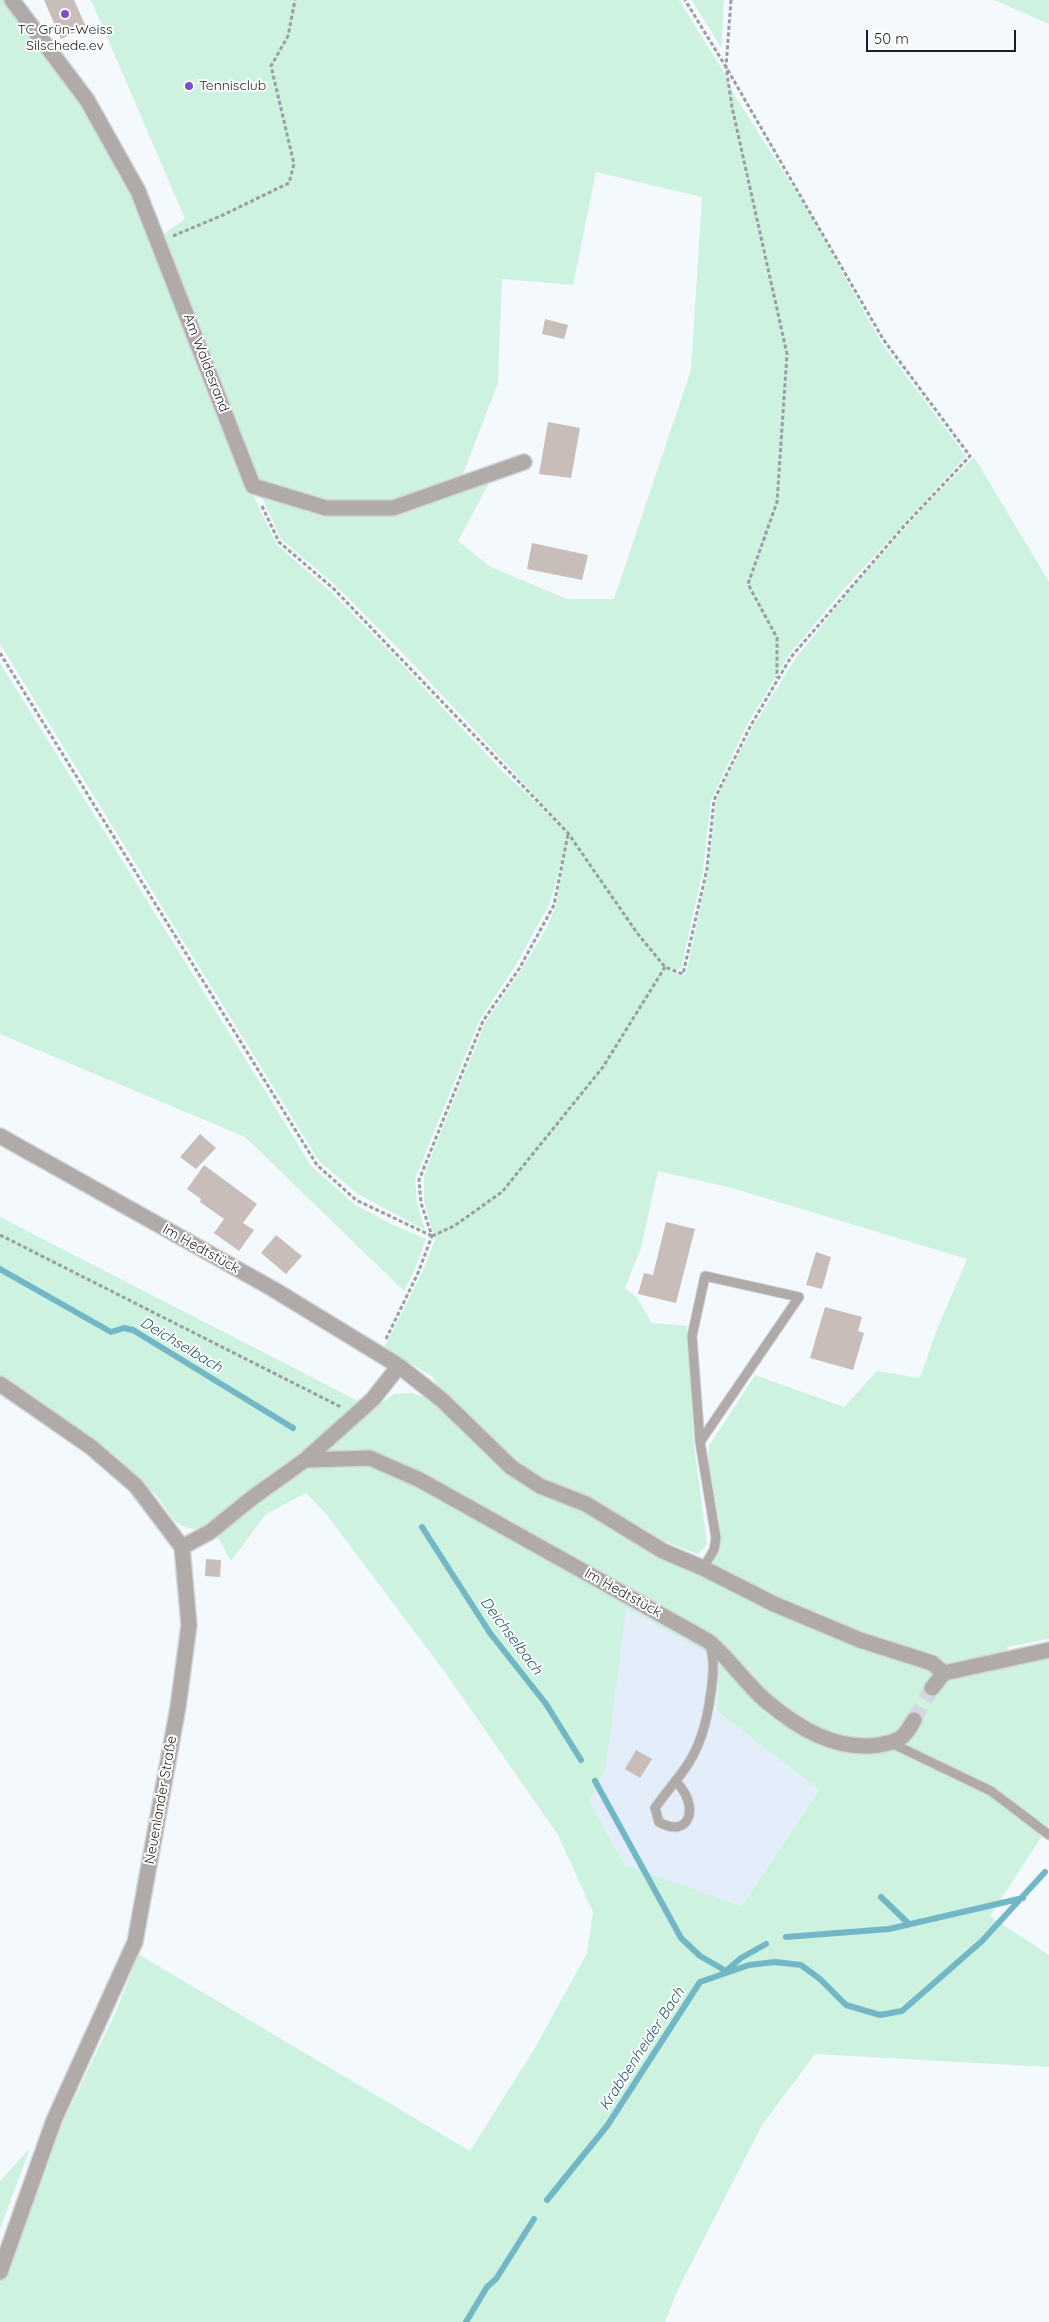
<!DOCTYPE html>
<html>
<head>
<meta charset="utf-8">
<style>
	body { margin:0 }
	#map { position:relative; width:1049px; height:2322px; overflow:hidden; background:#f4f9fe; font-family:Quicksand,sans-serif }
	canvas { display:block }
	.scale { position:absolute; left:866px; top:30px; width:150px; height:22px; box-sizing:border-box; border:2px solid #1c1e21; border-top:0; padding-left:6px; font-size:15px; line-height:18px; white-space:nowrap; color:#1c1e21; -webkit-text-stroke:4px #fff; paint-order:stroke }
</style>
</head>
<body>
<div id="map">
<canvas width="1049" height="2322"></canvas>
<div class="scale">50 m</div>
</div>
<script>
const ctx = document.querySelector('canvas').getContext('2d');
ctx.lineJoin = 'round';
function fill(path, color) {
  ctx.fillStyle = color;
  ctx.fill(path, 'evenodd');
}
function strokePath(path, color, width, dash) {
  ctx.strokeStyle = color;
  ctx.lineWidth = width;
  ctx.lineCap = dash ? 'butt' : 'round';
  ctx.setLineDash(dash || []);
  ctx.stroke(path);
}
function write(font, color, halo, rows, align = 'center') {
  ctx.font = font + ' Quicksand,sans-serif';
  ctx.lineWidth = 4;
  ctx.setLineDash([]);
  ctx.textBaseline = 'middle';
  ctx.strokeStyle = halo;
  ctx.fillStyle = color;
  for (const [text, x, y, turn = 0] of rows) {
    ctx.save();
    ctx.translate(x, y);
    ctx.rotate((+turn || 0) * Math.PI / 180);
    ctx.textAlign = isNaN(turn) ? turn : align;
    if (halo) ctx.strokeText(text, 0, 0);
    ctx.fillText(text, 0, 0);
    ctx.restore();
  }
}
const built = new Path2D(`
	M626,1607L720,1659L717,1711L819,1790L742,1906L625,1865L589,1801L606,1768Z`);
const green = new Path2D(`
	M0,0H3L87,105L134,193L249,487L277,545L332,593L394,656L504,773L563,828L509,767L399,649L336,586L281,539L261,495L324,516H380L396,513L492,478L458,541L491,567L567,599H614L691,370L702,197L596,172L573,285L502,279L498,383L463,474L393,502L326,503L257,482L161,236L185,219L91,0H679L723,71L735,96L805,206L882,344L966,456L843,590L788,656L747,725L711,800L703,870L681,969L666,968L682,976L686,973L709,868L716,799L754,725L795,659L848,593L923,508L974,457L1049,582V1639L1007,1647L1010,1662L1049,1654V1825L990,1916L1049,1955V2067L815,2054L762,2125L678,2289L665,2322H0V2279L48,2154L118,2007L138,1954L470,2151L535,2048L587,1953L593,1912L558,1835L444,1671L327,1515L306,1493L266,1514L231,1561L216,1534L339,1433L394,1394L411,1393L435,1401L510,1474L595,1516L696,1573L712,1563L720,1551L719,1519L708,1462L709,1446L755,1375L844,1407L877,1371L920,1378L936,1332L967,1259L732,1188L658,1171L641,1248L625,1288L637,1298L652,1323L687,1326L694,1446L707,1544L698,1554L645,1534L527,1473L440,1393L432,1376L384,1348L421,1275L435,1240L424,1201V1175L485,1023L520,972L546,929L556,906L567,841L550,903L514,968L480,1019L415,1179L417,1203L425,1230L358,1194L319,1161L0,644ZM626,1608L719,1659L717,1711L819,1790L742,1906L625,1865L589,1801L606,1768Z
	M692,0H724L721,48Z
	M994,0H1049V24Z
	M0,663L312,1167L354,1204L391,1224L426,1239L414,1271L404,1291L245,1137L0,1034Z
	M0,1217L360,1402L339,1418L294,1460L200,1530C169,1526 173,1515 155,1494C140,1478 122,1465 105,1452C71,1425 35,1401 0,1376Z
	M30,2148L0,2229V2181Z`);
const stream = new Path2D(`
	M0,1269L111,1332L124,1328L133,1330L293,1428
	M422,1527L490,1633L546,1704L581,1760
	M595,1781L681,1938L700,1956L726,1971L741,1958L766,1944
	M881,1897L909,1924
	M786,1937L889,1929L1023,1898
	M547,2200L607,2126L700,1982L749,1965L775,1962L801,1965L820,1979L846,2005L880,2015L902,2011L982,1941L1045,1872
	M466,2322L487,2287L496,2279L534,2219`);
const building = new Path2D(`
	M44,0H74L86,27L61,39Z
	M545,319L568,325L564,339L542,334Z
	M548,422L580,428L571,478L539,474Z
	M532,543L588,555L582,580L527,569Z
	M200,1134L216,1148L196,1169L180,1157Z
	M204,1165L257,1204L243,1223L254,1230L239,1251L214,1233L224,1219L200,1202L201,1199L187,1189Z
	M666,1222L695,1229L676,1303L638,1294L644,1273L653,1275Z
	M276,1235L302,1256L286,1274L261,1253Z
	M816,1252L831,1257L822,1289L806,1285Z
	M825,1307L862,1317L858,1331L864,1333L853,1370L810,1358Z
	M206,1559L221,1560L220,1577L205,1576Z
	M636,1750L652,1759L640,1778L625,1769Z`);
const streetTunnel = new Path2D(`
	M914,1720L932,1688`);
const path = new Path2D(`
	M731,0L726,67L732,107L787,354L777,502L748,584L777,638V678
	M173,236L223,215L289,183L294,164L271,66L288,36L295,0
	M262,506L279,542L334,589L568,833L637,933L665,967L683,974L707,869L714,800L751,725L791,657L905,525L970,456L883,339L726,67L685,0
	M0,653L317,1165L356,1200L432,1236
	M0,1235L341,1407
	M432,1236L454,1226L502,1192L603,1067L665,967
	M386,1339L418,1273L432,1236L421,1203L419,1180L483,1021L519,969L554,905L568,834`);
const lane = new Path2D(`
	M700,1442L799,1297L705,1276L692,1336L700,1442L716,1538L714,1550L703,1568
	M891,1743L991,1791L1049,1835
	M675,1781C701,1805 690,1840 659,1822L655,1808C663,1796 672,1786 681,1774C700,1750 707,1722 711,1692C713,1676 715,1661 710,1646`);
const street = new Path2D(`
	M12,0L87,100L138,191L253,486L326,508H393L524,462
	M0,1136L273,1289L399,1366L373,1399L305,1460L252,1498L210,1532L182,1547
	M399,1366L442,1400L511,1467L540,1486L586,1504L663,1551L703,1568L774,1604L860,1640L932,1663L944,1673L1049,1650
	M0,1384L91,1447L136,1486L182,1547L189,1625L178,1707L135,1942L54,2120L0,2272
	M305,1460L370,1458L420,1480L708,1641C730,1659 745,1683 766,1701C798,1728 835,1751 879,1745C887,1743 897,1742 903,1736C908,1732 911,1725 914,1720
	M932,1688L944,1673`);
const markers = [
	[65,14,5,"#7f4dc5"],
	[189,86,5,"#7f4dc5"]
];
const poiNames = [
	["TC Grün-Weiss",65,30],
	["Silschede.ev",65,46],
	["Tennisclub",199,86,"left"]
];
const streetNames = [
	["Am Waldesrand",206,363,69],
	["Im Hedtstück",201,1249,29],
	["Im Hedtstück",623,1593,29],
	["Neuenlander Straße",161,1800,-80]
];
const waterNames = [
	["Deichselbach",181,1345,31],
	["Deichselbach",511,1636,53],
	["Krabbenheider Bach",642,2049,-57]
];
fill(built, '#e4eefa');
fill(green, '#cdf2e0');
strokePath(stream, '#72b7c5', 6);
fill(building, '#c8bdb9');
strokePath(streetTunnel, '#d4d8dd', 15, [15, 8]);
strokePath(lane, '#d1d6db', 11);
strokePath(street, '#d1d6db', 18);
strokePath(path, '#9a9ea2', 3, [4, 2.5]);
strokePath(lane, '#b0aba9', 9);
strokePath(street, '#b0aba9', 15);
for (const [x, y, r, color] of markers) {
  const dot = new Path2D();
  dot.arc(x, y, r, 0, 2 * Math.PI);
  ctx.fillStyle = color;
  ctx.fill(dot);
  strokePath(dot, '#fff', 2);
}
write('14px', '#1c1e21', '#fff', poiNames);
write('14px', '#1c1e21', '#fff', streetNames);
write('italic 15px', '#245d68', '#fff', waterNames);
</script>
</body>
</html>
